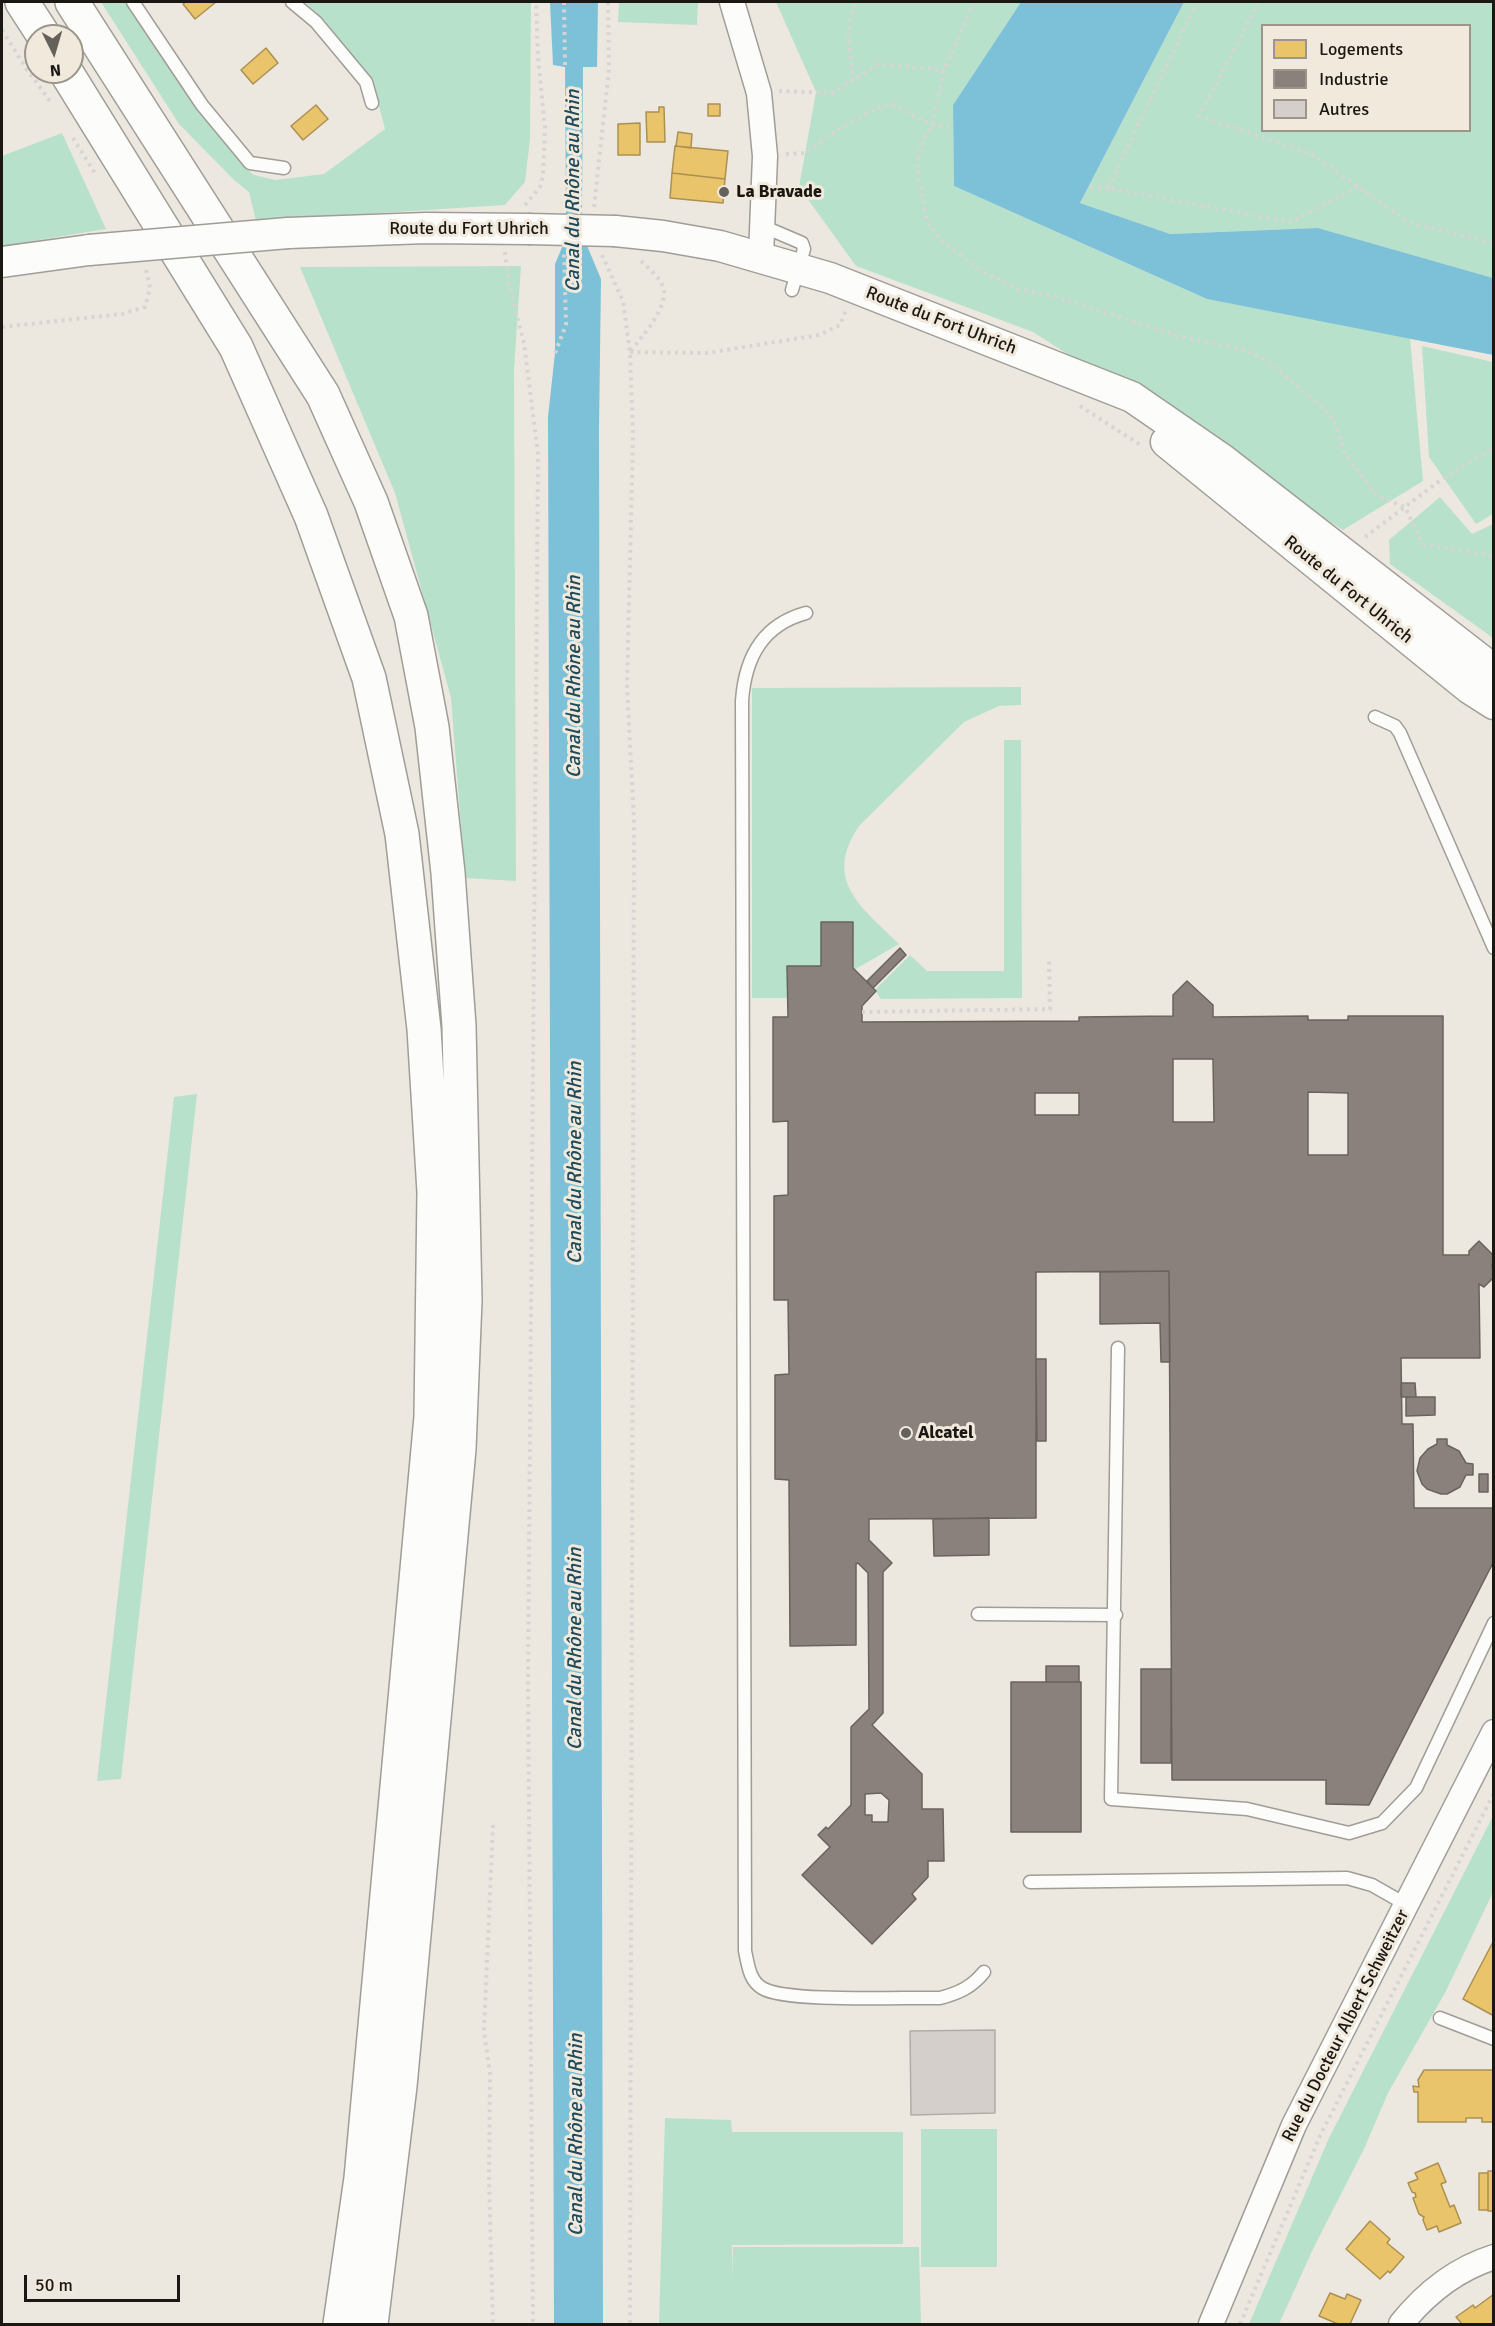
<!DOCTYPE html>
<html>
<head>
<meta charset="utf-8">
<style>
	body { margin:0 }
	#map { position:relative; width:1495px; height:2326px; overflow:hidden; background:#ece8e0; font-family:Signika,sans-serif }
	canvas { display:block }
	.frame { position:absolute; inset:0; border:3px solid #1b1814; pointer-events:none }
	.legend { position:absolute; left:1261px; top:24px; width:210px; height:108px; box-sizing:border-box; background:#f0e9dc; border:2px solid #9b958c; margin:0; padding:8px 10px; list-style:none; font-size:18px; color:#1b1814 }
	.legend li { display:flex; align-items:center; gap:12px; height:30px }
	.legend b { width:30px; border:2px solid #9b958c }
	.north { position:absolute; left:24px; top:24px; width:60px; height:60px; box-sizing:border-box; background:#f0e9dc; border:2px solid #9b958c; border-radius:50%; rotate:175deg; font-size:16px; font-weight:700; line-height:24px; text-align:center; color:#1b1814 }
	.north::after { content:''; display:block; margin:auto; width:21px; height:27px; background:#64615b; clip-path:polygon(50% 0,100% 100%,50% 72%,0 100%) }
	.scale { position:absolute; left:24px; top:2275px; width:156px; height:27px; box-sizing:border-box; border:3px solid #1b1814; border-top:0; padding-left:8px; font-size:18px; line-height:21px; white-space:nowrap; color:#1b1814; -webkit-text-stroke:4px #f0e9dc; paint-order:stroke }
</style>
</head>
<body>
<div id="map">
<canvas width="1495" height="2326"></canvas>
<div class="frame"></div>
<ul class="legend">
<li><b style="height:16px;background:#e9c46a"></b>Logements</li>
<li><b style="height:16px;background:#8a817c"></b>Industrie</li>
<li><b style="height:16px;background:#d4cfca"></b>Autres</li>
</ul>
<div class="north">N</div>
<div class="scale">50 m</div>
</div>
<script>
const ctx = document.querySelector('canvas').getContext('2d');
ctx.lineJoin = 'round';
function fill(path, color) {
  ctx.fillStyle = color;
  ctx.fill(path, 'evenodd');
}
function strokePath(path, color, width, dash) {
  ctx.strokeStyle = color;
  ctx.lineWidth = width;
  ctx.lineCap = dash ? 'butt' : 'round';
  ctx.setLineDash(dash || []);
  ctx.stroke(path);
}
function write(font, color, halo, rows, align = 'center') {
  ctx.font = font + ' Signika,sans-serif';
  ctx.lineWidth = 6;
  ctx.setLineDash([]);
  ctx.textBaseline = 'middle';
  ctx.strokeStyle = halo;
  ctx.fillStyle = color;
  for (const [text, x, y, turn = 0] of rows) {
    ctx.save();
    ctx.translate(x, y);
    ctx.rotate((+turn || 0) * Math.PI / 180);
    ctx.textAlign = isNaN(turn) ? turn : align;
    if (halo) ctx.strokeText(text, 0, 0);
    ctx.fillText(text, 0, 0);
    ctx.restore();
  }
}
const green = new Path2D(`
	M101,2H125L199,109L248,170L254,175L275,180L324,174L385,129L372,79L322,18L305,2H531L530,139L525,182L505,205L256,221L249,192L234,180L179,124Z
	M619,2H698L697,25L618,22Z
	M776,2H1021L953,105L954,186L1207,299L1410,338L1423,481L1343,530L1033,332L856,266L799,187L816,92Z
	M1184,2H1493V278L1318,228L1170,234L1080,203ZM1262,26H1470V130H1262Z
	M62,133L106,229L2,246V156Z
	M521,266L514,370L516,881L465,878L451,698L395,493L300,267Z
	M1422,346L1493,362V514L1476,524L1429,457Z
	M1440,497L1472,534L1493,524V638L1390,564L1389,540Z
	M1021,687V705L999,706L964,722L859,826C822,881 862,907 899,944L854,970L853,922H821V966L787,967V998H752V688Z
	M1004,740H1021L1022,998L881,999L875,990L910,955L927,971H1004Z
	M197,1094L121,1779L97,1781L174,1097Z
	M1493,1816V1892L1446,1991L1388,2093L1364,2149L1313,2249L1279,2324H1249L1329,2138Z
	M665,2118L731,2120L732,2132H903V2244L732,2245V2279L733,2247H919L921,2324H659Z
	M921,2129H997V2267H921Z`);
const water = new Path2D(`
	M550,2H598L597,67H583L582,214L588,248L601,279L599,428L603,2324H554L548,417L555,353V264L563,245L566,213L565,67L553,65Z
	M1021,2H1184L1080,203L1170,234L1318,228L1493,278V355L1207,299L954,186L953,105Z`);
const homes = new Path2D(`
	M186,2H216L195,19L183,4Z
	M266,48L278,63L253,84L241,70Z
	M708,104H720V116H708Z
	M316,105L328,119L303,140L291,126Z
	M659,107H664L665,142H647L646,112H659Z
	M640,123V155H618V124Z
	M678,132L692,134L691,148L676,146Z
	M675,146L728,151L725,179L672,173Z
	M672,173L725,179L723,203L670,198Z
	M1494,1940V2016L1463,1999Z
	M1424,2070H1494V2122H1482V2118H1466V2122H1418V2092H1414L1413,2086L1419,2087L1418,2080Z
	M1438,2163L1446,2182L1441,2184L1450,2207L1454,2205L1461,2223L1439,2232L1437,2226L1427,2230L1423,2220L1424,2217L1419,2214L1413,2198L1416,2197L1415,2193L1412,2192L1408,2183L1418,2179L1415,2173Z
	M1488,2171H1494V2211H1488Z
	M1479,2173H1488V2210H1479Z
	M1370,2221L1390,2239L1387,2243L1404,2257L1390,2273L1388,2271L1380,2279L1346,2249Z
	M1330,2293L1345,2299L1347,2294L1361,2300L1350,2324H1338L1319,2316Z
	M1494,2294V2324H1462L1456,2317L1473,2305L1475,2308Z`);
const industry = new Path2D(`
	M821,922H853V968L876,991L862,1006V1022L1079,1021V1017L1173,1016V995L1187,981L1213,1005V1017L1308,1016V1020H1348V1016H1443V1255H1469V1251L1479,1241L1494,1256L1492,1266L1494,1277L1484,1287L1479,1284L1480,1358H1401L1402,1424H1413L1414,1508H1494V1561L1369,1805L1326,1804V1780H1172L1169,1271L1036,1272V1518L869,1519V1540L892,1563L883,1572V1713L872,1725L922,1774V1809H943L944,1861H928V1877L912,1894L916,1899L872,1944L802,1875L830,1847L818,1835L826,1827L828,1829L851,1805V1727L869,1709L868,1573L858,1563L856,1564V1645L790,1646L789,1480L775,1479V1375L789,1374L788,1300H774V1196L788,1195V1121L773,1122V1017H788L787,966H821ZM1173,1059H1213L1214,1122H1173ZM1308,1092L1348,1093V1155H1308ZM1035,1093H1079V1115H1035ZM881,1793L889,1800L888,1822H872V1815H865V1794Z
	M900,948L906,955L873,988L867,981Z
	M1169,1271L1170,1362H1161L1160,1323L1100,1324V1272Z
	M1036,1359H1046V1441H1037Z
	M1401,1383H1415L1416,1397H1401Z
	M1406,1397H1435V1415L1406,1416Z
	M1437,1439H1447V1445L1459,1451L1466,1463L1473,1464V1475H1466L1460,1487L1447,1494H1441L1427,1489L1422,1484L1417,1471L1420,1458L1428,1449L1437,1444Z
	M1479,1474H1488V1492H1479Z
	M989,1518V1555L934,1556L933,1519Z
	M1046,1666H1079V1682H1046Z
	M1141,1669H1171V1763H1141Z
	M1011,1682H1081V1832H1011Z`);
const building = new Path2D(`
	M995,2030V2113L911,2115L910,2031Z`);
const path = new Path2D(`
	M564,2L565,66
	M974,2L944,70L932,125L924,138L918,159L919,179L927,222L944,243L985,273L1018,289L1057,297L1181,337L1245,350L1266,360L1331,415L1345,454L1377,496L1405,507L1422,544L1494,556
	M1197,2L1108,188L1290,222L1358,187
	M1259,2L1199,116L1310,153L1410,223L1494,243
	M2,30L26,68L52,104
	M853,81L848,30L856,2
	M779,91L833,93L878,64L944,70
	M73,138L96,175
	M786,154L806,153L828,136L870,111L891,104L932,125L949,127
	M1090,187L1108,188
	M525,205L540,187L543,176L545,127L538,58L536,2
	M594,207L609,69L608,2
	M505,252L509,284L524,343L538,454L528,1682L533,2324
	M602,255L623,301L630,352L633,435L627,687L634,820L630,2324
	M2,327L122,314L145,307L150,288L146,269
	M631,351C642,336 670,306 663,287C660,277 646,266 639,259
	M630,352L707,353L819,335L840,325L846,310
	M555,353L566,325L564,252
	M1080,406L1142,446
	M1365,537L1442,479L1494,448
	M862,1012L1050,1009L1049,960
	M493,1825L484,2031L490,2074L489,2179L493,2324
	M1240,2324L1320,2136L1494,1793`);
const service = new Path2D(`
	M133,2L202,105L250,163L284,168
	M292,2L316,22L366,82L372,103
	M762,226L802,243L804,249L792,290
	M806,613C762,625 745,658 742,701L745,1951C748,1964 749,1980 762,1988C786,2003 906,1997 940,1998C959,1993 972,1987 984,1972
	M1375,717L1395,726L1400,733L1494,948
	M1118,1348L1111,1799L1247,1809L1349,1833L1382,1823L1416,1788L1494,1623
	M978,1614L1116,1615
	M1030,1882L1347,1878L1372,1885L1407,1905
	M1440,2018L1494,2039`);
const minor = new Path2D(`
	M732,2L759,93L765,156L761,256
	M1211,2324L1294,2125L1494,1732
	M1401,2324C1425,2294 1456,2269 1494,2257`);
const tertiary = new Path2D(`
	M615,231L663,236L720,246L830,278L1132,397L1222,459L1494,670
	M288,233L426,228L528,229
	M2,262L89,250
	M1166,442L1469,688L1494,704`);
const primary = new Path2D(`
	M22,2L44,36
	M72,2L323,395L371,502L411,616L432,727L448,873L459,1026L465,1300L459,1449L400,2086L371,2324
	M66,72L236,347L311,516L369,678L402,834L424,1029L434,1192L431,1417L361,2178L340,2324`);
const tertiaryBridge = new Path2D(`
	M528,229L615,231
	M89,250L288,233`);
const markers = [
	[724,192,6,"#64615b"],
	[906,1433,6,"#64615b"]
];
const poiNames = [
	["La Bravade",736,192],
	["Alcatel",918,1433]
];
const streetNames = [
	["Route du Fort Uhrich",469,229],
	["Route du Fort Uhrich",941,321,21],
	["Route du Fort Uhrich",1348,590,39],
	["Rue du Docteur Albert Schweitzer",1346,2026,-63]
];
const waterNames = [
	["Canal du Rhône au Rhin",574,191,-90],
	["Canal du Rhône au Rhin",575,677,-90],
	["Canal du Rhône au Rhin",576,1163,-90],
	["Canal du Rhône au Rhin",576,1649,-90],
	["Canal du Rhône au Rhin",577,2135,-90]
];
fill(green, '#b8e1cb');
fill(water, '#7cc1d8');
fill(homes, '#e9c46a');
strokePath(homes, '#ab9050', 1.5);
fill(industry, '#8a817c');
strokePath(industry, '#69625d', 1.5);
fill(building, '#d4cfca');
strokePath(building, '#b0aca7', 1.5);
strokePath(service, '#a09d97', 15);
strokePath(minor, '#a09d97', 27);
strokePath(tertiary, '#a09d97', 33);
strokePath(primary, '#a09d97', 36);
strokePath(path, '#d7d5d3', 4, [3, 4.5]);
strokePath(service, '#fcfcfa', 12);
strokePath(minor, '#fcfcfa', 24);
strokePath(tertiary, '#fcfcfa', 30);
strokePath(primary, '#fcfcfa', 33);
strokePath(tertiaryBridge, '#a09d97', 33, []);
strokePath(tertiaryBridge, '#fcfcfa', 30);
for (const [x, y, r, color] of markers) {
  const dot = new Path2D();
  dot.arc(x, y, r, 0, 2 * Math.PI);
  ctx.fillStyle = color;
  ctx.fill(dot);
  strokePath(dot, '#f0e9dc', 2);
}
write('bold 18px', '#1b1814', '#f0e9dc', poiNames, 'left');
write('18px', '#1b1814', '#f0e9dc', streetNames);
write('italic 20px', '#204b5c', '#f0e9dc', waterNames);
</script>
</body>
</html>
